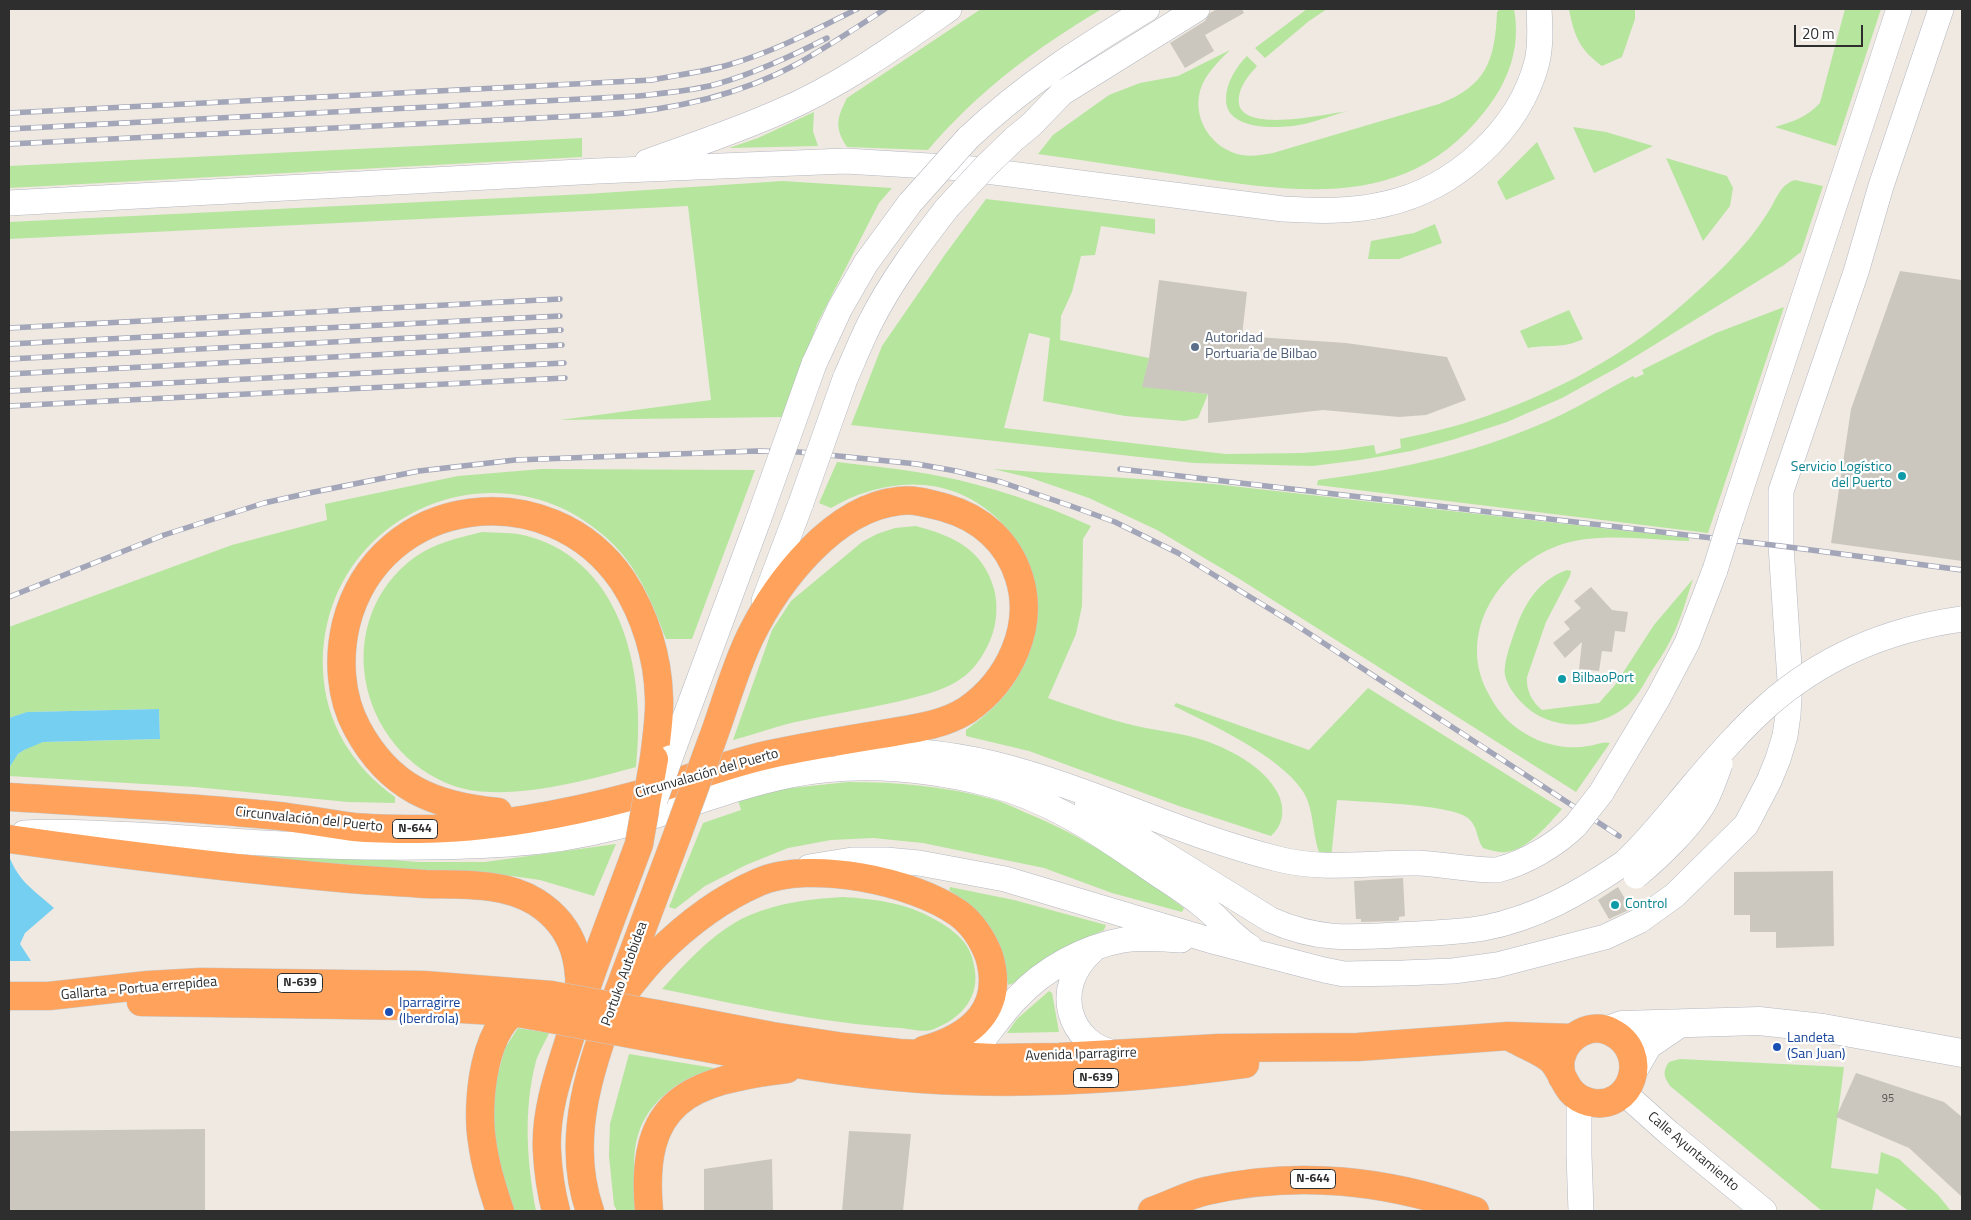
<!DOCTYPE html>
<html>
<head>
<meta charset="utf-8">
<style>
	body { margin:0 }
	#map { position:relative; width:1971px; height:1220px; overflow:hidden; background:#efe9e1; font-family:"Titillium Web",sans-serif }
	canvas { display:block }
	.frame { position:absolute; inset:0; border:10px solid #2e2e2e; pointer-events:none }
	.scale { position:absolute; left:1794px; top:25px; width:69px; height:22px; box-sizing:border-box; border:2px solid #2e2e2e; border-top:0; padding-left:6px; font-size:15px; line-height:18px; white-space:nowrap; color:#2e2e2e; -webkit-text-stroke:4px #fff; paint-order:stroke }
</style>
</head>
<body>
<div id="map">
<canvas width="1971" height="1220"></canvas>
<div class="frame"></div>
<div class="scale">20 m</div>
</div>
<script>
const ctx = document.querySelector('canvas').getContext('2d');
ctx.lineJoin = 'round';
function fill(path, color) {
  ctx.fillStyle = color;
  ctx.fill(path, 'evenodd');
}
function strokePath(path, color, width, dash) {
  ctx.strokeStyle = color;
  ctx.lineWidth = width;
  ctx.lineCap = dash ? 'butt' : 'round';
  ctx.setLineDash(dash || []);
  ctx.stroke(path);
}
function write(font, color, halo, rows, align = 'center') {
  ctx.font = font + ' "Titillium Web",sans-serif';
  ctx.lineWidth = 4.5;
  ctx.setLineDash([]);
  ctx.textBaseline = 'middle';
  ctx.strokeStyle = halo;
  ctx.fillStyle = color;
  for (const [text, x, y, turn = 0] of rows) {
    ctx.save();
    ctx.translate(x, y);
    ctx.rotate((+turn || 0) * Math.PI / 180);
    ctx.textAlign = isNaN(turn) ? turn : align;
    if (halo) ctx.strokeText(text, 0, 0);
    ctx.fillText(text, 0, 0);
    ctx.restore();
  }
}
const green = new Path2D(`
	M981,9H1102C1036,48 978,91 928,150L847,147C834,127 837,118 847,98Z
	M1307,9H1327L1309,21L1265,58L1255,48Z
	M1500,9H1514C1521,47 1509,81 1485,111C1408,210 1302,193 1192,177C1141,169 1090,161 1038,154L1053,135L1109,95L1140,83L1178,76L1230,50C1218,62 1205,74 1200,91C1193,117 1209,144 1234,153C1247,158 1261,155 1273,153L1439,104C1486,86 1495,61 1497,12Z
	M1569,9H1635V19L1622,57L1602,66C1580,50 1574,36 1569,9Z
	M1845,9H1881L1836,146L1775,127C1792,122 1807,117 1820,103Z
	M1247,56L1257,66C1248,76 1237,89 1239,104C1244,133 1327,114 1348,111C1333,115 1318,121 1304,124C1282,129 1225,132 1226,99C1226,83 1236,67 1247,56Z
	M814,112L813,131L818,146L729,148L758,138Z
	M1573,127L1606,132L1653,146L1594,173Z
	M582,138V157L9,188V166Z
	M1537,142L1555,179L1506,200L1497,182Z
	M1666,158L1727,176L1733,188L1730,206L1703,241Z
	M1795,180L1823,186L1801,252L1784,265L1620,366L1562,398L1507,422L1455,439L1411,451L1360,460L1313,466L1194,463L851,425L882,346L944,256L986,199L1155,219V234L1101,226L1095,255L1081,256L1072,292L1061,316L1060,340L1149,358L1143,386L1208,394L1198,418L1184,421L1125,416L1043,401L1050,338L1029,333L1004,428L1225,454L1302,453L1340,450L1374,445L1376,454L1401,448L1400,439C1418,435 1437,431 1455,426C1536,403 1619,361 1682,305C1713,278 1745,249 1767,214C1776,201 1779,185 1795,180Z
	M783,181L892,188L879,203L817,324L783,417L560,420L711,400L688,206L9,239V222L586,194Z
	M1435,224L1442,243L1399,259H1368L1371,241L1414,233Z
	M1784,307L1708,533L1317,485L1318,480C1405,469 1483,452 1563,414C1587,402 1610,388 1633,376L1635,378L1644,374L1642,370L1716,333Z
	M1569,310L1583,339C1563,349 1549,344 1528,348L1520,331Z
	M837,462C870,466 905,469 939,476C991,486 1043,504 1091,526L1083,539L1082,606L1076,634L1048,698C1074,707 1101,717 1128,724C1153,731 1181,732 1206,741C1234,751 1269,770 1280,798C1285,813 1282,826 1271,836L1179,806L1029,751L966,736V730C983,718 1000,703 1012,686C1060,617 1036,526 958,493C916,476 868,486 831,508L819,503Z
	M542,469L755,470L692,639H666C653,605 640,571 613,544C502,434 318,514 323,670C325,723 353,767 395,797V803L348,802L195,787L9,776C9,756 25,747 43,742L160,739L159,709L28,712L9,718V627L232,545L327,520L325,504L458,476Z
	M993,469L1214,484L1689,538V541C1649,540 1595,531 1557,546C1500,568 1457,631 1487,691C1496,709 1508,724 1526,734C1544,745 1568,750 1588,746C1596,745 1603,741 1610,743L1576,792L1238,578L1157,530L1089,498L1031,478Z
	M916,526C953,536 983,549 994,589C998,604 997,623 991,638C986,651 977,666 966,675C946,691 920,696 896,702C861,710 826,715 791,723C772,728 752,735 733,740L772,630L791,601L862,542L877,534L895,528Z
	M482,532C497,533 513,532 527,536C627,563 646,680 636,767C585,781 504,803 454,786C357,751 329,620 415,557C435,543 458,538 482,532Z
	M1567,570L1571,571L1570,576L1546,622L1527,677C1526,690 1532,702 1542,710L1599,703L1615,685L1654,625L1693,579C1686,600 1680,623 1669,643C1664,653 1657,663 1651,672C1644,684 1637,697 1627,706C1596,731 1548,732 1520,701C1514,694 1507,685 1505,675C1503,661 1514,634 1519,620C1529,597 1542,579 1567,570Z
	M1368,688L1562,809C1549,824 1527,850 1506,852C1499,853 1490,850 1483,848C1476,838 1478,826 1468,818C1450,804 1363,802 1337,800L1331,859L1319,852C1312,832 1314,807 1302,790C1278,755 1212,725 1174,706L1176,703L1309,750Z
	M848,782C897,782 944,786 992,799C1003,802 1013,807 1024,812C1082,835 1134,870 1184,908L1182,912L1112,893L1044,868L923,843L873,838L831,840L788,848L746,865L705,886L675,909L669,907L703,823L741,810L738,800L782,789Z
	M616,844L594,896L540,880L512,876L281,862L189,852L191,845L418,862H485Z
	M950,887L1014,900L1106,925L1104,930L1068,946L1014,983L1008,985C1001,933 991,921 949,890Z
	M843,897C874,899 907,903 934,919C945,925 956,932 964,942C969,948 973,958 974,966C981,996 962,1018 934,1029C926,1033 910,1029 901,1028C820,1023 741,1005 662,989C684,965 707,939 736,922C768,904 807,899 843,897Z
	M1049,991L1052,993L1059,1032L1007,1033L1017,1019Z
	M518,1028L549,1033C545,1042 539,1052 536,1061C523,1110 527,1163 536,1211H511L495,1154L491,1121L494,1088L505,1048Z
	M629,1054L720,1069C685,1073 648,1100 638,1135C631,1157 635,1188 638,1211H617L614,1205L609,1156L610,1124Z
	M1680,1059L1844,1067L1831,1168L1878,1174L1881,1152L1899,1159L1938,1195L1951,1211H1909L1876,1188L1872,1211H1822L1670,1086C1664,1077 1662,1072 1669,1062Z`);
const water = new Path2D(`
	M159,709L160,739L43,742L24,750L18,754L9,768V718L27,712Z
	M9,856C19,882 34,890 54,908L25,933L20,944L31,961H9Z`);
const building = new Path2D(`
	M1217,9H1242L1244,13L1205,35L1214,51L1185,68L1170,43L1205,21L1210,13Z
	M1900,271L1962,280V561L1831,543L1851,409Z
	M1159,280L1247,292L1242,336L1346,343L1447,357L1466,400L1426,415L1399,417L1323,410L1208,423V394L1142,387L1149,358Z
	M1591,587L1612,610L1628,612L1625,632L1615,631L1612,652L1602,651L1599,671L1579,669L1582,642L1565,658L1553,643L1570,629L1564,622L1581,608L1574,601Z
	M1833,871L1834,946L1776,948V932H1750V915H1734V872Z
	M1403,878L1405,916L1399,917V920L1396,921L1361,922V919H1356L1354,881Z
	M1618,887L1631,909L1609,919L1598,900Z
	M1856,1073L1944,1102L1962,1117V1197L1909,1148L1836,1117Z
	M205,1129V1211H9V1131Z
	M849,1131L911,1134L903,1211H842Z
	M772,1159L773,1211H704V1169Z`);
const street = new Path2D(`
	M968,138C1024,85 1081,49 1147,9
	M1014,139L1031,125L1062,93L1197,9
	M647,162C691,146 736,131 779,112C840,86 896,46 949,9
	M9,203L598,171L845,161L963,168L1283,209C1317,211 1352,212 1385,204C1454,189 1519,131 1537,62C1541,45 1540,26 1539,9
	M814,364L840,308L866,263L910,203
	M845,379C853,361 861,341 870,323C891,281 919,244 947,208
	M1731,519L1899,9
	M764,601L801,503
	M844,747C895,749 945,752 994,764C1091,788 1181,835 1278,859C1325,871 1371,862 1418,863C1444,864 1471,871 1497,870C1525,863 1556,845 1576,825
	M670,758L759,518
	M1601,793L1658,698L1687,643L1715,570
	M1087,806L1271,920C1316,940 1348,938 1397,935C1426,933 1455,933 1484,928C1536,918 1580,893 1624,863
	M24,833C54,831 84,833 114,834C164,836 213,840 263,843C345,848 427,849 509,844C545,842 582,836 617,827C676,811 731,787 791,775C856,762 925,768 989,784C1049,799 1099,833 1149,868C1166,880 1185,891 1202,905C1219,918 1232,936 1250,947
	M809,867L852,860H886L919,863L1005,879L1216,942L1324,970L1344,974L1403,973L1453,971L1497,965L1605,937L1639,921L1675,895L1746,825L1769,781L1778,759L1785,736L1788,715L1790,681L1781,546V491L1856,272L1881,186L1941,9
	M1092,951C1052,986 1066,1045 1119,1054
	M968,1057C986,1039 999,1016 1017,998C1044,969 1084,947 1123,940C1142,937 1162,939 1181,940
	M1623,1092L1669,1133L1764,1211
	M1579,1099V1155L1581,1211`);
const secondary = new Path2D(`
	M1608,1030L1622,1025L1759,1021L1823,1028L1962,1053
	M1634,1069L1648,1045L1679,1024`);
const highway = new Path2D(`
	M9,797C92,802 175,806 258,814C290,816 322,823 354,827C375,829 397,829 418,829C486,829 567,814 633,796C679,783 724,764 771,754C808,746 845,740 882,734C911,729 942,726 967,710C1009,681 1035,627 1019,577C1008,542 981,518 946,508C931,504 915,499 899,501C833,508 777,582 750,637C734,670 724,709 711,743
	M498,812C434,806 389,788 357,728C340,697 338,658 346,624C379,493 550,473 623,581C645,615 658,657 659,698C660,718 656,739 654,759
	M9,839C122,855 236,869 350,879C375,881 400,882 425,884C461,885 504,882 536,902C577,928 583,967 578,1011
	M9,996H49L148,985L201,982L424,985L551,995
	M141,1002L410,1006L512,1012L546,1018
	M613,1006C628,989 641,970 657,954C686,925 722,898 759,882C810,860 913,881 958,913C972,923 983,940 989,956C1005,1009 971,1037 924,1050
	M657,1014L772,1036L844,1047L899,1053L994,1058L1059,1057L1219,1048L1358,1047L1508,1036L1573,1038
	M652,1038C741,1054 830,1073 921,1079C1028,1086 1138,1079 1245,1064
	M1512,1038C1524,1045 1538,1050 1549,1058C1565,1070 1562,1095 1589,1102C1632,1113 1652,1052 1611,1032C1592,1022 1568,1035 1562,1055C1559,1062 1560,1069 1562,1077
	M500,1211C492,1188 485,1165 482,1141C476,1105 483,1018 525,1007
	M556,1211C551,1192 548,1171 547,1151C545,1115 557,1078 568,1044C588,976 615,910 639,844
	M590,1211C561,1129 599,1045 627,969C644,923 661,878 678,833
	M649,1211C639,1100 689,1081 787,1069
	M1152,1211C1170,1205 1188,1195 1206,1191C1298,1170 1386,1180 1475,1211`);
const rail = new Path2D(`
	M9,113L652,80C677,75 703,72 728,65C774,52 815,30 857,9
	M9,129L638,96C664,93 692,91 717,84C755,73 792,56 827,38
	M9,144L599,115C668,111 736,97 797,64C827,47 856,28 885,9
	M9,328L560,299
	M9,344L560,316
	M9,359L561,330
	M9,374L562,345
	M9,391L564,363
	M9,406L565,378
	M1120,469L1781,546L1962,570
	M9,597L164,535L220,517L264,503L309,493L419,471L515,460L757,451L799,452L917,464L956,471L1001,482L1071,506L1115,522L1178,553L1296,625L1619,836`);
const streetBridge = new Path2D(`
	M910,203L968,138
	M947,208L985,167L1014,139
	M801,503L845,379
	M759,518L814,364
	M1715,570L1731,519
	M655,800L670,758
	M1576,825L1601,793
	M1624,863C1650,839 1671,811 1694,784C1717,757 1741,729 1767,706C1822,657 1890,629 1962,619
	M1636,876C1659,857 1694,824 1707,797C1712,787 1716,775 1720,764`);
const highwayBridge = new Path2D(`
	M678,833L711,743
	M639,844L654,759
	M551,995L657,1014
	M546,1018L652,1038`);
const markers = [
	[1195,347,5,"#5c6f8a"],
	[1902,476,5,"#0f9aa8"],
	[1562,679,5,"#0f9aa8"],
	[1615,905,5,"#0f9aa8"],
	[389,1012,5,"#1a4fb4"],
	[1777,1047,5,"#1a4fb4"]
];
const numberNames = [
	["95",1888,1099]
];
const shields = [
	[415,829,45],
	[300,983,45],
	[1096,1078,45],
	[1313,1179,45]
];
const shieldNames = [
	["N-644",415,829],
	["N-639",300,983],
	["N-639",1096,1078],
	["N-644",1313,1179]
];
const serviceNames = [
	["Autoridad",1205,339],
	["Portuaria de Bilbao",1205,355]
];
const cultureNames = [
	["Servicio Logístico",1892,468,"right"],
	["del Puerto",1892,484,"right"],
	["BilbaoPort",1572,679],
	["Control",1625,905]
];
const streetNames = [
	["Circunvalación del Puerto",707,774,-16],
	["Circunvalación del Puerto",309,820,6],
	["Portuko Autobidea",625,974,-70],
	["Gallarta - Portua errepidea",139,989,-5],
	["Avenida Iparragirre",1081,1055,-2],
	["Calle Ayuntamiento",1693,1152,40]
];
const transitNames = [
	["Iparragirre",399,1004],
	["(Iberdrola)",399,1020],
	["Landeta",1787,1039],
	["(San Juan)",1787,1055]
];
fill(green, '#b6e59e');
fill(water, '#75cff0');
fill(building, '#cbc7bf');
strokePath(street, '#b4b7c1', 26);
strokePath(secondary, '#b4b7c1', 29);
strokePath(highway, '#c9c9c9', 29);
strokePath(street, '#fff', 25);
strokePath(secondary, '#fff', 28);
strokePath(highway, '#ffa35c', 28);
strokePath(rail, '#a3a6b8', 5.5);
strokePath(rail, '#fff', 4, [11]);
strokePath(streetBridge, '#b4b7c1', 26, []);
strokePath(highwayBridge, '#c9c9c9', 29, []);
strokePath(streetBridge, '#fff', 25);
strokePath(highwayBridge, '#ffa35c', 28);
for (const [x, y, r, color] of markers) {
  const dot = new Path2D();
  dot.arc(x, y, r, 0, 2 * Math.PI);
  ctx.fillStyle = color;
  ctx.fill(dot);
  strokePath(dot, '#fff', 2);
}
write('11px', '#555452', null, numberNames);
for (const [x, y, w] of shields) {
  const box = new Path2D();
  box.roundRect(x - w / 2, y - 9.5, w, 19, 4);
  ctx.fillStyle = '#fff';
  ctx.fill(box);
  strokePath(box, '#2e2e2e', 1);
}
write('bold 12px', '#2e2e2e', null, shieldNames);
write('14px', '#4e5e75', '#fff', serviceNames, 'left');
write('14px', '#0d838f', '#fff', cultureNames, 'left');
write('14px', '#2e2e2e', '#fff', streetNames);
write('14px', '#164399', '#fff', transitNames, 'left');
</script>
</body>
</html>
